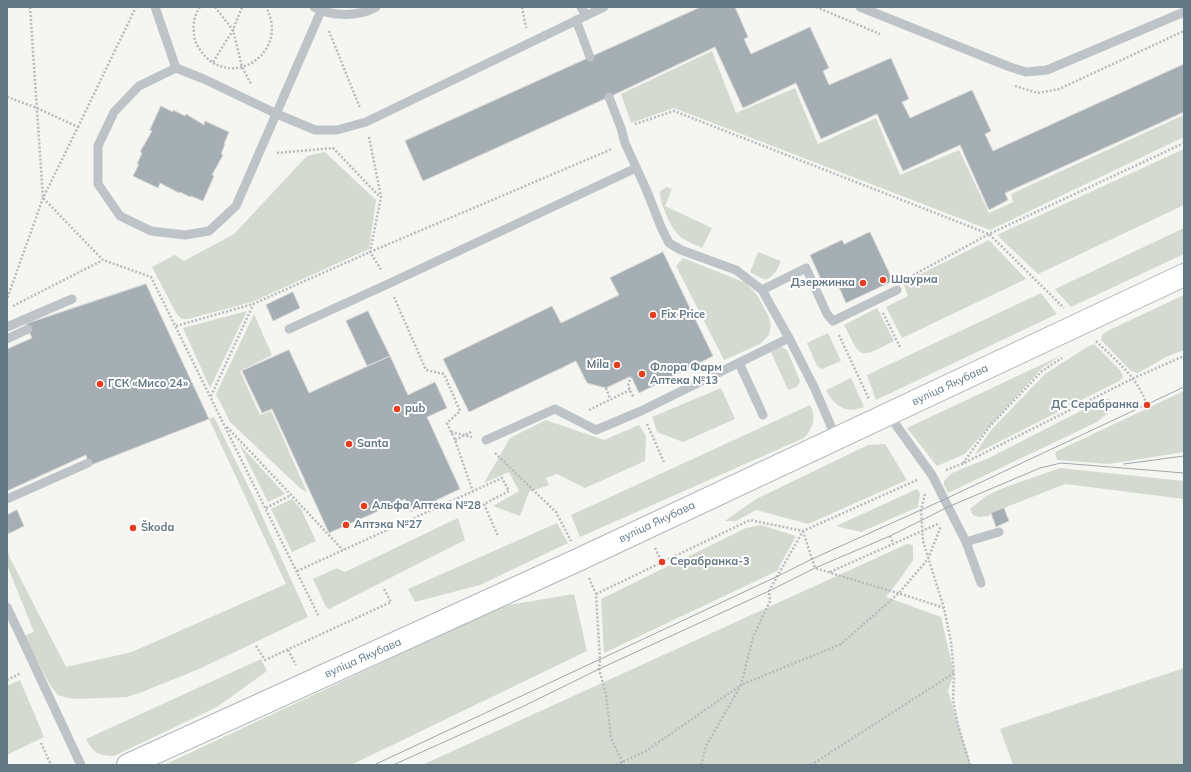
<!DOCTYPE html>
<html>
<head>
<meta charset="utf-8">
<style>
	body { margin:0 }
	#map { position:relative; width:1191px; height:772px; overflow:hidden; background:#f5f5f1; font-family:Mulish,sans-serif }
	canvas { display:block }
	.frame { position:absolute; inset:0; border:8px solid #637883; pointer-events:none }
</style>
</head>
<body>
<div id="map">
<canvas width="1191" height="772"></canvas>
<div class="frame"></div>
</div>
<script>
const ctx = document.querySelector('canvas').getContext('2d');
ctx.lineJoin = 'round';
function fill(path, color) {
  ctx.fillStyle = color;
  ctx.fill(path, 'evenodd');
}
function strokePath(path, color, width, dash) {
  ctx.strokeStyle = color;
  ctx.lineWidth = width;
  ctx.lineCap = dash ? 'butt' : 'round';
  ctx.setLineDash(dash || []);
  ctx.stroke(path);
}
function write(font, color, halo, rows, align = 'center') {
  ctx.font = font + ' Mulish,sans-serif';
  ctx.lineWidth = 4;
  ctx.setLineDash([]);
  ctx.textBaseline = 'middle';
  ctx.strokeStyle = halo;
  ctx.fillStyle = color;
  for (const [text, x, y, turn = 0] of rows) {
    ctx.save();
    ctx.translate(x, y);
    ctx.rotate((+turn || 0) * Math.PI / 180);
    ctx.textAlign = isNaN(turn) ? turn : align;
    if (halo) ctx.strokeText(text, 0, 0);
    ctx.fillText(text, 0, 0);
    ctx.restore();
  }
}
const green = new Path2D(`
	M712,51L736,113L795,88L818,144L876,118L900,175L959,150L989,213L1013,202L1011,194L1184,115V137L990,230L674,108L631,123L621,94Z
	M1184,149V205L1038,274L997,235Z
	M325,152L376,200L369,249L252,302L188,319H182L176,313L152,267L175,255L184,261L234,234L307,156Z
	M667,187L672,189L665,206L712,228L702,248C696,245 688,242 682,238C672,231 659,203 660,191Z
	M1184,228V254L1071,307L1055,289Z
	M989,240L1026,279L902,338L886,307L908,296L903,283Z
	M758,252L781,261C777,270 775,276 765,280L750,272Z
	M683,258L746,283L757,295L768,315L771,325L769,335L760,344L724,360L676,266Z
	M1041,293L1057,314L876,400L867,375Z
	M1184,295V350L1166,357L1138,373L1131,371L1101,340L1102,335L1107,331Z
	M877,308L894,341C858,359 862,360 844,325Z
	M247,311L210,388L183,328Z
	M254,314L272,355L240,371L260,415L271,411L307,492L301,489L230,422L216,394Z
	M828,333L841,361L822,369L817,366L807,343Z
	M1094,344L1120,370L1123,376L1121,380L975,454L991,430L1045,374L1087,347Z
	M781,347L787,350L800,381L797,387L788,390L771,352Z
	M1062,355L1042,368L965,454L937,466L907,428Z
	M851,378L864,407C846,414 835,407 826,390Z
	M721,388L735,419L683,442L657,432L652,417Z
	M1184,391V452L1109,464L1057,460L1055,452Z
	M1104,399H1109L1111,410L1097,422L948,493L944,485V481L952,473L989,458Z
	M810,405C817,417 813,429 804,438L580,537L571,515Z
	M214,417L254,498L308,617L199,669L142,692L127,697L79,699L67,698L58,695L50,685L24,636L34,632L7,565V549L10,558L66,667L132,652L286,584L209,419Z
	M546,420L604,440L639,425L646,436L645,461L585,488L557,474L546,478L549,485L529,492L520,516L493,506L519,491L509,472L484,483L510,438Z
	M239,444L285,494L268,502Z
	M885,444L907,480L808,524L756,510L736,521H725L756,499L868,445Z
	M1060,468L1184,481V499L1065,484L1004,508L991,513L989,516L979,517L973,515L970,509L986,496L1003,488Z
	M917,489L920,493L918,507L861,532L836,526Z
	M292,499L301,509L316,541L292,552L271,509Z
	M458,518L465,540L329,609L326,607L313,579L337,568L345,572Z
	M557,523L568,543L480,585L415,602L408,589Z
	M761,525L796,536L777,571L604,653L601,599L746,528Z
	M907,544L913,545V560L900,579L886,597L941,617L954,673L948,691L971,765H422Z
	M574,594L587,651L351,765H164L503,606Z
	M261,659L267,671L217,707L114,756C98,756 93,752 86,739Z
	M1184,668V765H1013L1000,729Z
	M20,680L44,737L7,755V686Z`);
const building = new Path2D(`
	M701,7H735L748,37L744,39L751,54L810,27L829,68L823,71L829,85L891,58L909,99L902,102L910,118L972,90L991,131L985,134L993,151L1184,64V112L1005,193L1008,200L989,210L960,145L903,171L877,114L821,139L796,83L743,108L715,47L609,97L423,181L405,141Z
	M161,106L173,112V110L185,116L186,114L204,125L205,121L229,132L224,144H225L221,154L223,155L212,175L214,176L203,201L191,196L190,197L180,192L179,193L160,183L158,188L133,176L139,164H137L142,153L140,152L152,131L150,130Z
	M870,232L893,281L846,303L835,278L823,284L810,255L842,240L844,244Z
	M663,252L713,356L639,393L631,376L606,388L587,383L576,361L469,412L443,359L552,306L561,323L619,295L610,278Z
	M146,284L209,419L91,465L88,463L86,455L7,491V349L32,338L26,324Z
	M293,292L300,308L273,321L266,305Z
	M368,311L390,356L367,366L346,321Z
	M289,350L309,393L390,356L408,395L435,382L447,408L427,417L460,489L411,512L405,499L329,533L272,409L262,413L242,371Z
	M1004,508L1009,521L996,527L991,513Z
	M17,510L24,526L8,534L7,515Z`);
const path = new Path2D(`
	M30,7L43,198L103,260L151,277L319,617
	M200,7C194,15 193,24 194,33C194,42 199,49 204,55C234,89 290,52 266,7
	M215,7L233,30L242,67L251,84
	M522,7L526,28
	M816,7L880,34
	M329,31L360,108
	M213,62L233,30L242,7
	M1015,86L1038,93L1059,89L1184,31
	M7,97L37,108L78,127L43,198L7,299
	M635,124L674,111L989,234L1064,308
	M78,127L136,7
	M369,137L381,197L370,252L382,271
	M277,153L333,148L380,197
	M906,279L989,234L1184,143
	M394,297L426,370L444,374L460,411L447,423L455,440L473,492
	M13,306L103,260
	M883,313L900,347
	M176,326L253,304L370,252L612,149
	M839,335L869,399
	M1096,341C1116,361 1137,376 1147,405
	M631,376L628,386L634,398
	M606,388L610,399
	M211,396L253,305
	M589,410L630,390
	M647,424L664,462
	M227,427L343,550
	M451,432L472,437
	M455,440L473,431
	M495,453L556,512L571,541
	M963,463L990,426L1042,371L1062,358
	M946,470L962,464L1134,378L1184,356
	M925,494L921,510L923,541L944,608L951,642L954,673L953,700L958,725L970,765
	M266,508L291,495
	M803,531L815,568C858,582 901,593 944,608
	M890,536L893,543
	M655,548L662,562
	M297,571L502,478L509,491L484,504L498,536
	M830,572L940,523
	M589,578L596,594L600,660L599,669L606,694L611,738L624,765
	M596,594L750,520L803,531L917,480
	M256,646L265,660L391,602L383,587
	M288,650L296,665
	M7,680L21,673
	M41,743L51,765
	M616,765L646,751L741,685L753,637L770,601L769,591L803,531
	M701,765L706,746L741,685L841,644L899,593L928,559L941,526
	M811,765L954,673`);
const service = new Path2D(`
	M155,7L176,68
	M314,7C332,17 358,17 376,7
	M581,7L586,16
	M860,7L1010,67L1026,72L1047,70L1184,12
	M321,11L236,206L209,231L185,235L151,231L120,216L98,184V146L114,112L139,86L176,68L204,79L277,114L315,130H337L366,122L604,7
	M576,20L590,57
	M609,97L621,128L625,143L646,189L661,227L669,243L681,250L736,270L762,290L789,338L815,389L836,438
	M762,290L806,268L827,314L833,321L897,290
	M7,327L72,299
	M289,329L388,284L636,168
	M7,339L28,329
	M739,363L763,415
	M888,414L932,475L966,542L981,583
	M486,440L555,409L596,430L641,411L789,338
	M7,499L88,463
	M966,542L999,532
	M7,607L81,765`);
const secondary = new Path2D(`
	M128,765L580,559L1184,275`);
const tram = new Path2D(`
	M1124,464L1184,456
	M374,765L778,576L812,559L943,500L1184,387
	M393,765L524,706L599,669L769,591L815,568L890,536L948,507L1040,468L1061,463L1184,473`);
const markers = [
	[883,280,4,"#e63d20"],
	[863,283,4,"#e63d20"],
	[653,315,4,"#e63d20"],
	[617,365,4,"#e63d20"],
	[642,374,4,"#e63d20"],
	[100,384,4,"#e63d20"],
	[1147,405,4,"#e63d20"],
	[397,409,4,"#e63d20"],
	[349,444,4,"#e63d20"],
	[364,506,4,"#e63d20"],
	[346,525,4,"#e63d20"],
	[133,528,4,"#e63d20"],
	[662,562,4,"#e63d20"]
];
const poiNames = [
	["Шаурма",891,280],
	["Дзержинка",855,283,"right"],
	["Fix Price",661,315],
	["Mila",609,365,"right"],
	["Флора Фарм",650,368],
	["Аптека №13",650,381],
	["ГСК «Мисо 24»",108,384],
	["ДС Серабранка",1139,405,"right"],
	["pub",405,409],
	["Santa",357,444],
	["Альфа Аптека №28",372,506],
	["Аптэка №27",354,525],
	["Škoda",141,528],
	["Серабранка-3",670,562]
];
const streetNames = [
	["вуліца Якубава",950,385,-25],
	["вуліца Якубава",657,522,-25],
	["вуліца Якубава",363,658,-24]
];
fill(green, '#d5dad0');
fill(building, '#a5afb3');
strokePath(building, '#d6d6d4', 1);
strokePath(secondary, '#b0b7ba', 24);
strokePath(path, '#b7bbbd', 2.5, [2, 2]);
strokePath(service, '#bdc3c6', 9);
strokePath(secondary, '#fff', 22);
strokePath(tram, '#9ea7ab', 1);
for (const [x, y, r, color] of markers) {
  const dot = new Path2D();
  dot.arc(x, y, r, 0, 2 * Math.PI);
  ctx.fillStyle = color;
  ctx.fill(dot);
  strokePath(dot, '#fff', 1.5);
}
write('bold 11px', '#637883', '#fff', poiNames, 'left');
write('11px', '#637883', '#fff', streetNames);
</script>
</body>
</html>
